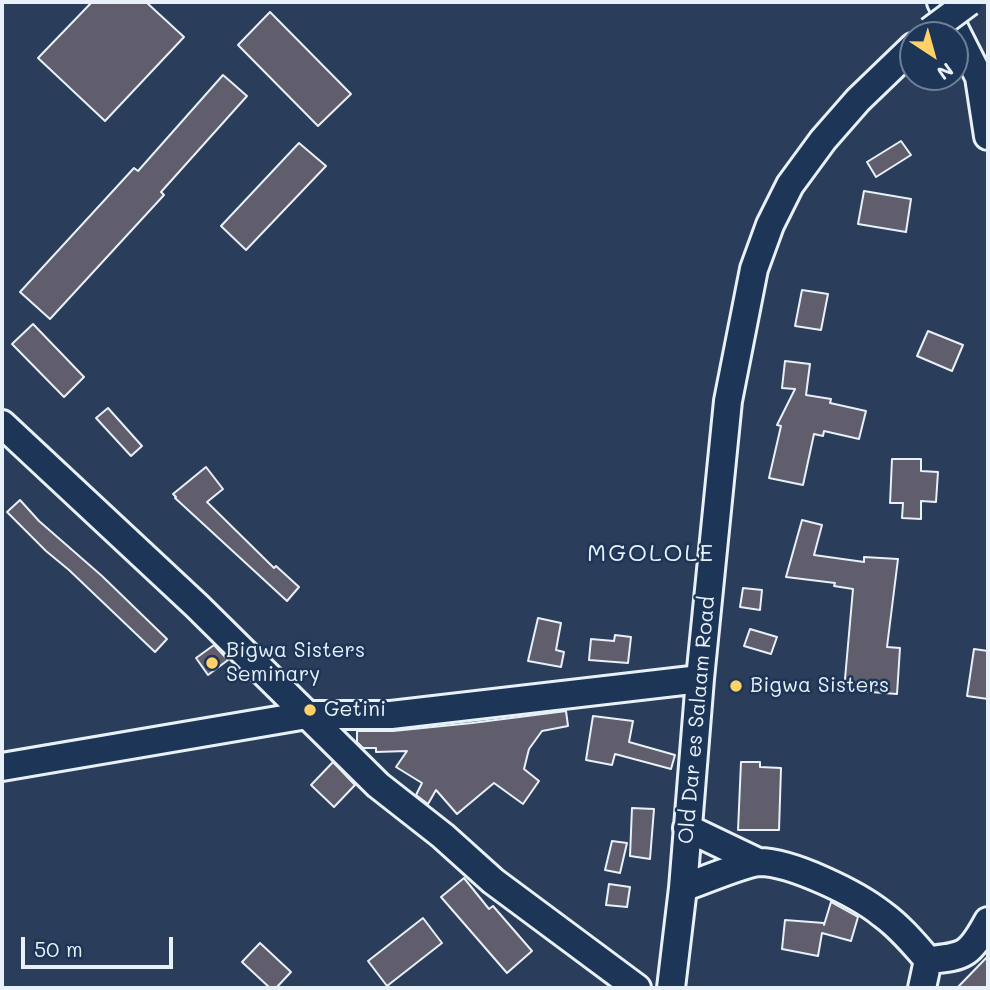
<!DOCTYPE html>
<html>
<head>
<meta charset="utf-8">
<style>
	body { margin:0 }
	#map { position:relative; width:990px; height:990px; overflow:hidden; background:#2a3d5b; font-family:Mali,sans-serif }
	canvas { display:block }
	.frame { position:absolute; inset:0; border:4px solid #e8f1f8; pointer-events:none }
	.north { position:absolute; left:899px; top:21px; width:70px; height:70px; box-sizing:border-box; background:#1d3557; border:2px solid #6e8097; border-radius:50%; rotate:144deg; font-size:19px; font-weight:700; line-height:28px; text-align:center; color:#e8f1f8 }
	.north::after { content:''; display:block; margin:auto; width:24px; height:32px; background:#ffd166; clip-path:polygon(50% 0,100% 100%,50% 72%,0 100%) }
	.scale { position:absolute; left:21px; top:937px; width:152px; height:32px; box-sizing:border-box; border:4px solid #e8f1f8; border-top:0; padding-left:9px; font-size:21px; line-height:24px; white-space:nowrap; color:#e8f1f8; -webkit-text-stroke:5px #1d3557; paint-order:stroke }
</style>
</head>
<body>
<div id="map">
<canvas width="990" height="990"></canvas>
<div class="frame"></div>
<div class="north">N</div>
<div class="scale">50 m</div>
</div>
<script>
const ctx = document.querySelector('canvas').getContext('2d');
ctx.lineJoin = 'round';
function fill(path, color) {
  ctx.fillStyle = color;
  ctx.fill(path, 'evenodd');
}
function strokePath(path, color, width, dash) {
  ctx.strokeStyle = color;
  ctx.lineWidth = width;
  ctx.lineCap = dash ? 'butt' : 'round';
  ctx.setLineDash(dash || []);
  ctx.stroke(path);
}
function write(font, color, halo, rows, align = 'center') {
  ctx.font = font + ' Mali,sans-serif';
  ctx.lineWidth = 5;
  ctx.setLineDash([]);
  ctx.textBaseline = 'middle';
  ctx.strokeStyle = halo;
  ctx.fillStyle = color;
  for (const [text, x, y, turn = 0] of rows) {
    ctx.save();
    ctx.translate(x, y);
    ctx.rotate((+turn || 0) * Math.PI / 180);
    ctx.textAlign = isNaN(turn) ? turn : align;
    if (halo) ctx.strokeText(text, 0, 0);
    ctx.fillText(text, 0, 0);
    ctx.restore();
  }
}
const building = new Path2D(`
	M92,2H146L184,37L105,121L38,58Z
	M270,12L351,94L318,126L238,45Z
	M223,75L247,96L161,192L164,195L50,319L20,292L134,168L138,171Z
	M901,141L911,155L876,177L867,162Z
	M299,143L326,166L246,250L221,226Z
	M864,191L911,199L906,232L858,224Z
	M802,290L828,294L821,330L795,326Z
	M33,324L84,377L64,397L12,344Z
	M928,331L963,345L952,371L917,356Z
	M785,361L810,364L806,395L831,399L830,403L866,411L859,439L824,431L823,436L814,434L803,485L769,478L781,426L777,425L795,389L782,388Z
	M108,408L142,446L131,456L96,418Z
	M892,459H921V471L938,472L936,502L921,501V519L902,518L903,503H890Z
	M206,467L223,489L207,502L274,568L276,566L299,587L287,601L175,498L176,497L173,494Z
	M20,500L39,521L102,576L167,639L155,652L69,570L46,551L7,512Z
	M802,520L822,525L814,555L864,562V557L898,559L887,647L900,648L897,694L844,690L853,589L834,586L835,583L786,577Z
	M743,588L762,590L760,610L740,607Z
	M538,618L561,623L556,650L564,652L561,667L528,661Z
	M750,629L777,637L771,654L744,646Z
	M615,635L631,637L628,663L589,660L591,639L614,641Z
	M214,645L228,660L208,675L196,658Z
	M974,649L988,651V699L967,696Z
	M566,711L568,726L542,731L529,749L524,769L539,781L523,804L494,783L457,814L436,790L428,804L416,795L422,783L396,767L407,751L376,752V748H363L357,742V731H393L472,723Z
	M593,716L633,721L629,742L675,755L671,769L615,754L612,765L586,760Z
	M333,762L355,785L334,807L311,785Z
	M741,762H760V767L781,768L779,830H738Z
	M632,808L654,809L650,859L630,856Z
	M612,841L627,843L620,873L605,870Z
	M464,878L489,909L493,906L532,951L507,973L441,897Z
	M609,884L630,887L627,907L606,905Z
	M831,902L858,917L851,941L822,933L818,956L782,949L785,920L824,923V925Z
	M423,918L442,943L387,986L368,961Z
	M260,943L291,972L276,988H270L242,962Z
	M988,956V988H957Z`);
const minor = new Path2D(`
	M941,2L979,77L988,136
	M2,424L197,606L378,785L443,836L493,881L637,988
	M2,767L307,715H391L700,679
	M687,828L758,862
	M683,888C699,882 745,863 759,862C792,862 857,894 882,914C900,927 914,944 928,960
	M928,960C966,957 970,954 988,921
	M671,988L683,888L700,679L728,401L754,269L770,225L790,185L823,140L858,100L913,47
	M922,988L928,960`);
const minorBridge = new Path2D(`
	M930,31L969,2`);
const markers = [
	[212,663,7,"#ffd166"],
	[736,686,7,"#ffd166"],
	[310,710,7,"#ffd166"]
];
const poiNames = [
	["Bigwa Sisters",226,651],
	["Seminary",226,675],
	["Bigwa Sisters",750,686],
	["Getini",324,710]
];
const streetNames = [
	["Old Dar es Salaam Road",697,720,-85]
];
const quarterNames = [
	["MGOLOLE",651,554]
];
fill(building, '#605d6c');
strokePath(building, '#e8f1f8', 2);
strokePath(minor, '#e8f1f8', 32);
strokePath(minor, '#1d3557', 26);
strokePath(minorBridge, '#e8f1f8', 32, []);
strokePath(minorBridge, '#1d3557', 26);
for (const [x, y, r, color] of markers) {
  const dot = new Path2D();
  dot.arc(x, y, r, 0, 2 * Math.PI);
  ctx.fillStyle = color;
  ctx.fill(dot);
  strokePath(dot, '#1d3557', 2.5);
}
write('21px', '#e8f1f8', '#1d3557', poiNames, 'left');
write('21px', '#e8f1f8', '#1d3557', streetNames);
ctx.letterSpacing = '2px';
write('24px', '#e8f1f8', '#1d3557', quarterNames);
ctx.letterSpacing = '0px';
</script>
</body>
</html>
